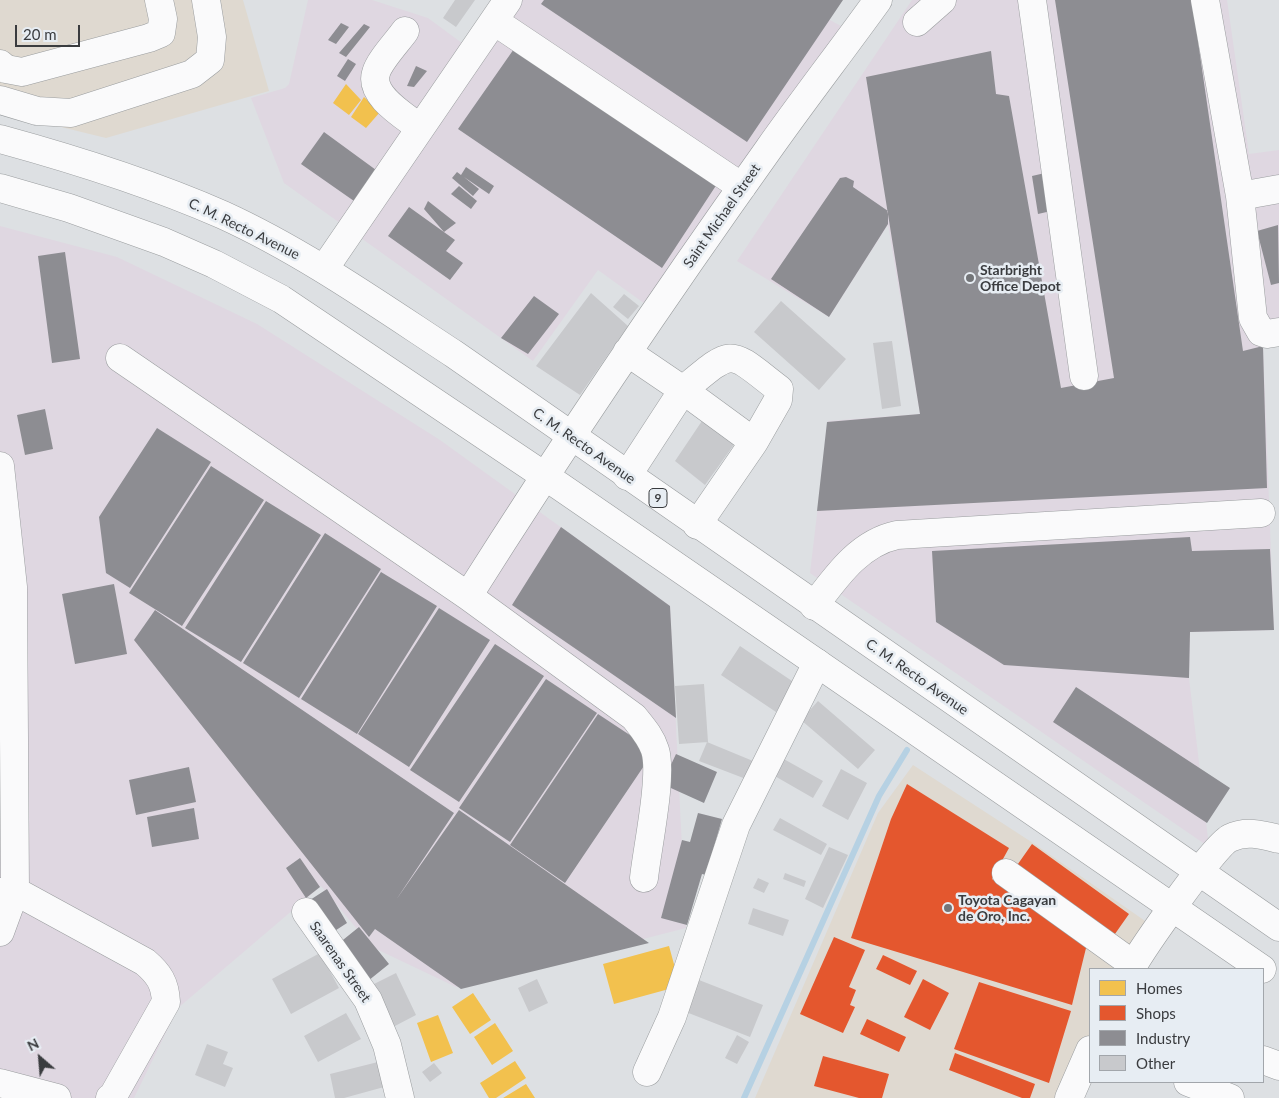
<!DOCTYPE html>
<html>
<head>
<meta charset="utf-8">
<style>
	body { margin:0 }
	#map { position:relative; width:1279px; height:1098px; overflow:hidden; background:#dde0e3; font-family:Lato,sans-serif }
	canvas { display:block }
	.legend { position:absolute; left:1089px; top:968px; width:175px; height:115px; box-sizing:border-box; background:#e7edf3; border:1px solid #a2a6ab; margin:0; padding:6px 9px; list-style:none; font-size:15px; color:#3a3c3f }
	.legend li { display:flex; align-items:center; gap:10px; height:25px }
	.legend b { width:25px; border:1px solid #a2a6ab }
	.north { position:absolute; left:15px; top:1033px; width:50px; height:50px; -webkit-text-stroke:4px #e7edf3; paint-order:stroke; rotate:333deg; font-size:14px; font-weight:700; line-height:20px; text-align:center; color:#3a3c3f }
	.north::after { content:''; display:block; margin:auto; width:18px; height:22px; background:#3a3c3f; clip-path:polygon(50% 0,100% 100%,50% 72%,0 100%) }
	.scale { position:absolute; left:15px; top:25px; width:65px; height:22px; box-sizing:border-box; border:2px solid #3a3c3f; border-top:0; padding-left:6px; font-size:15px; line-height:18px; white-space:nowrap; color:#3a3c3f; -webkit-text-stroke:4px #e7edf3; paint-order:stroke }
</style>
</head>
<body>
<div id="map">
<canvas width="1279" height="1098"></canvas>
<ul class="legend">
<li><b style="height:14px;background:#f2c14e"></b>Homes</li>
<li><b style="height:14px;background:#e4572e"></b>Shops</li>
<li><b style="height:14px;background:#8d8d92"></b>Industry</li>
<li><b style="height:14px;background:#c8c9cc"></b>Other</li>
</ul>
<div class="north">N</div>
<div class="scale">20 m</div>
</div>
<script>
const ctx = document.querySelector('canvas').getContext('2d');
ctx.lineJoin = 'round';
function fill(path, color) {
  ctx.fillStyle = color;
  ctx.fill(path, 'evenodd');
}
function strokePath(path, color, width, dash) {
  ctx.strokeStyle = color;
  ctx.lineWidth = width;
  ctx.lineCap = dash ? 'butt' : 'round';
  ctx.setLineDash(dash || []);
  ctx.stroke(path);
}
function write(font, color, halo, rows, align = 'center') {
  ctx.font = font + ' Lato,sans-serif';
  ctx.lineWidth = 5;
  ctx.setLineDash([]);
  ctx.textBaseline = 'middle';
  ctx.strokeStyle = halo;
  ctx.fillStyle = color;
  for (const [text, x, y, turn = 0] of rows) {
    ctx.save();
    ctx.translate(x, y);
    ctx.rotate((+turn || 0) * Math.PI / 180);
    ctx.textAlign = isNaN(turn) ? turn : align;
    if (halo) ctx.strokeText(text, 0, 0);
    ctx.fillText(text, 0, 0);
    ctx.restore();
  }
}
const commercial = new Path2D(`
	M0,0H243L269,91L106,138L0,112Z
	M913,765L1036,845L1148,923L1125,969H1090V1041L1064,1098H755L878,813Z`);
const industrial = new Path2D(`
	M308,0H372L428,18L466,46L498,0H798L804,6L852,32L659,314L598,270L533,361L284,183L251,98L285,88L289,84Z
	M912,0H1227L1249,154L1279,150V344L1263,346L1274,630L1190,632L1189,678L1209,847L810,573L828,421L920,414L888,225L829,317L737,261Z
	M0,226L117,257L257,324L440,440L670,606L686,928L456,987L372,947L321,886L178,1008L134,1098H0Z`);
const homes = new Path2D(`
	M346,84L361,100L349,115L333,103Z
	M364,97L380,112L366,128L351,117Z
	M669,946L680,986L614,1004L603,964Z
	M473,993L491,1020L470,1034L452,1007Z
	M438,1015L453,1053L431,1062L417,1023Z
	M495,1023L513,1051L492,1065L474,1037Z
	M515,1061L526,1078L496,1098H489L480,1083Z
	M526,1084L535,1098H503Z`);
const shops = new Path2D(`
	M907,784L1009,848L992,879L1087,944L1072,1005L851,938L891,819Z
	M1032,844L1129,914L1110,941L1013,871Z
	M834,937L865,950L849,987L856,990L850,1005L855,1007L843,1033L800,1014Z
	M883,955L917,971L910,985L876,969Z
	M923,979L949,993L930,1030L904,1017Z
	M979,982L1071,1011L1049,1083L954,1049Z
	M867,1019L906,1037L899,1052L860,1034Z
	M955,1053L1035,1084L1030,1098H1022L949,1070Z
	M823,1056L889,1074L882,1098H859L814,1086Z`);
const industry = new Path2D(`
	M544,0H843L747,142L541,4Z
	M1055,0H1192L1243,351L1263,346L1267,488L817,511L827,422L920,414L866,77L991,51L996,94L1009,96L1061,388L1114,378Z
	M341,23L349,27L336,44L328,40Z
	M364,24L370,27L346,57L339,53Z
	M516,46L717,184L662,268L458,129Z
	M348,59L356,64L345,81L337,76Z
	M416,66L427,71L414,87L407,86Z
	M324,132L376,170L354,201L301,164Z
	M466,167L494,186L489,194L464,177L479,189L473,196L452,178L457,172L461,175Z
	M1045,173L1051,211L1038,214L1032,176Z
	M846,177L854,181L853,187L888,211V224L829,317L771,279L840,178Z
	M459,186L477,201L471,209L451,194Z
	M428,201L456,223L444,232L424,209Z
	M409,207L455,240L446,251L463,263L450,280L388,236Z
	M1278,225L1279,283L1271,285L1257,231Z
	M65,252L80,359L52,363L38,256Z
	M534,296L559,314L528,354L501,338Z
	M45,409L53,449L25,455L17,415Z
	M157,428L211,462L130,588L106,573L99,517Z
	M211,466L264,500L182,626L129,593Z
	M266,501L321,535L241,662L185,628Z
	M561,527L670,606L676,718L512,605Z
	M325,533L381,569L299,698L243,663Z
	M1190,537L1192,551L1270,549L1274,630L1190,632L1189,678L1004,665L936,622L932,551Z
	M381,572L437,606L357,734L301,699Z
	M114,584L127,654L75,664L62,594Z
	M439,608L490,640L409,767L358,734Z
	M155,610L454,813L396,900L459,810L649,943L461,989L375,929L369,937L134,640Z
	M495,644L544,676L459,802L410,770Z
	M546,679L597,713L510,842L459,808Z
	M1076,687L1230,788L1207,823L1053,722Z
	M598,714L654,751L565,883L510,845Z
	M676,754L717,772L704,803L662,784Z
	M189,767L196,802L136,815L129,780Z
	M194,808L199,839L152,847L147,817Z
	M698,813L722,819L706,875L702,874L687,925L661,918L682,840L690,842Z
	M300,858L320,887L306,898L286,868Z
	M327,889L347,923L330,934L310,900Z
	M359,927L389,964L363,985L333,948Z`);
const stream = new Path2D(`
	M744,1098L879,796L907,750`);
const building = new Path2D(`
	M455,0H475L456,27L443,18Z
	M591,293L628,326L580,395L536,366Z
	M624,294L639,306L628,319L613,307Z
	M781,301L846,359L819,390L754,332Z
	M892,341L901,406L882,409L873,343Z
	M706,415L738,439L705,485L675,461Z
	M740,646L795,683L776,712L721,675Z
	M704,684L708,742L679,744L675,686Z
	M818,701L875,750L858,769L801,720Z
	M707,742L753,761L746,779L699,761Z
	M782,758L823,781L813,798L773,775Z
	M841,769L867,783L848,820L822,806Z
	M780,818L827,844L821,855L773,830Z
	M829,847L848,855L823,908L805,899Z
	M785,873L806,881L804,887L783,879Z
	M758,878L769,883L764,893L753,888Z
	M753,908L789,920L783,936L748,924Z
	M320,953L339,988L291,1014L272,979Z
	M396,973L416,1015L393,1027L372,985Z
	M537,979L548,1003L529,1012L518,988Z
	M699,980L763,1005L750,1037L686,1012Z
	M346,1013L361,1039L318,1062L304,1036Z
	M737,1035L749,1042L737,1064L725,1058Z
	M207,1044L228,1052L223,1064L233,1068L225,1087L195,1075Z
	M378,1062L384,1087L344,1098H335L330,1074Z
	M434,1063L442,1073L430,1082L422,1072Z`);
const minor = new Path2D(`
	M1032,0L1084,376
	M1205,0L1240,196L1253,318L1261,332L1267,334L1279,332
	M494,21L742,187
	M917,22L942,0
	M405,31C398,41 379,61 376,73C369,96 405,116 420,128
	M0,64L6,69L22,72L149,38L161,33L163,19L159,0
	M0,100L37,111L71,113L192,74L210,60L212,37L206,0
	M1240,196L1279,189
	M324,269L508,0
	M627,352L683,390C735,347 727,349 779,389L778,400L754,442
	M120,358L468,596L634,717C642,727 651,737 655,750C663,775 647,849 644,878
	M0,466L13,587L15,891L0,932
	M627,476L683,390L754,442L697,525
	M468,596C564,444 664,296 768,150C804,99 842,50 878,0
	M814,606C836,577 859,543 897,535L1261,513
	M1006,873L1134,965
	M0,892L15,891L145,962C159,974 165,983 166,1002L113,1096L110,1098
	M306,912L368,1000L387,1045L400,1098
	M1131,969C1142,949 1214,845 1230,838C1246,830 1263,835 1279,839
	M1263,1060L1279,1066
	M647,1072L672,1017L736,825L817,663
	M1188,1082L1230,1098
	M0,1083L57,1098
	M1069,1098L1090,1050`);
const highway = new Path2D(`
	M0,139C77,160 150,183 223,215C304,252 379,305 454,354L1279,927
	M0,188L69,208L164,242L214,264L281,299L561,487L1262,969`);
const markers = [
	[970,278,5,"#737578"],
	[948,908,5,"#737578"]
];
const shields = [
	[658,498,18]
];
const shieldNames = [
	["9",658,498]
];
const streetNames = [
	["Saint Michael Street",722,216,-55],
	["C. M. Recto Avenue",244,229,26],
	["C. M. Recto Avenue",584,446,35],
	["C. M. Recto Avenue",917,677,35],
	["Saarenas Street",340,962,55]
];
const poiNames = [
	["Starbright",980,270],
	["Office Depot",980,286],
	["Toyota Cagayan",958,900],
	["de Oro, Inc.",958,916]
];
fill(commercial, '#dfd9d0');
fill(industrial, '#dfd7e1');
fill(homes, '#f2c14e');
fill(shops, '#e4572e');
fill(industry, '#8d8d92');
strokePath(stream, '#b6d1e3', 6);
fill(building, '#c8c9cc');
strokePath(minor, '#9a9d9f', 29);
strokePath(highway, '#9a9d9f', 29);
strokePath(minor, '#fafafb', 28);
strokePath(highway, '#fafafb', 28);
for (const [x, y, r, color] of markers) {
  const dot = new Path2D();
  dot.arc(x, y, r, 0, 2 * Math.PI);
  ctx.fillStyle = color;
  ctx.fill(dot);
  strokePath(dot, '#e7edf3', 2);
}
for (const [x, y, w] of shields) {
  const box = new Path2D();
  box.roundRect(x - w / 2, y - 9.5, w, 19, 4);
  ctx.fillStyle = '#e7edf3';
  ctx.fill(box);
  strokePath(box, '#3a3c3f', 1);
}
write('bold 12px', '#3a3c3f', null, shieldNames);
write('14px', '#3a3c3f', '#e7edf3', streetNames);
write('bold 14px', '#3a3c3f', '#e7edf3', poiNames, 'left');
</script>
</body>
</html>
